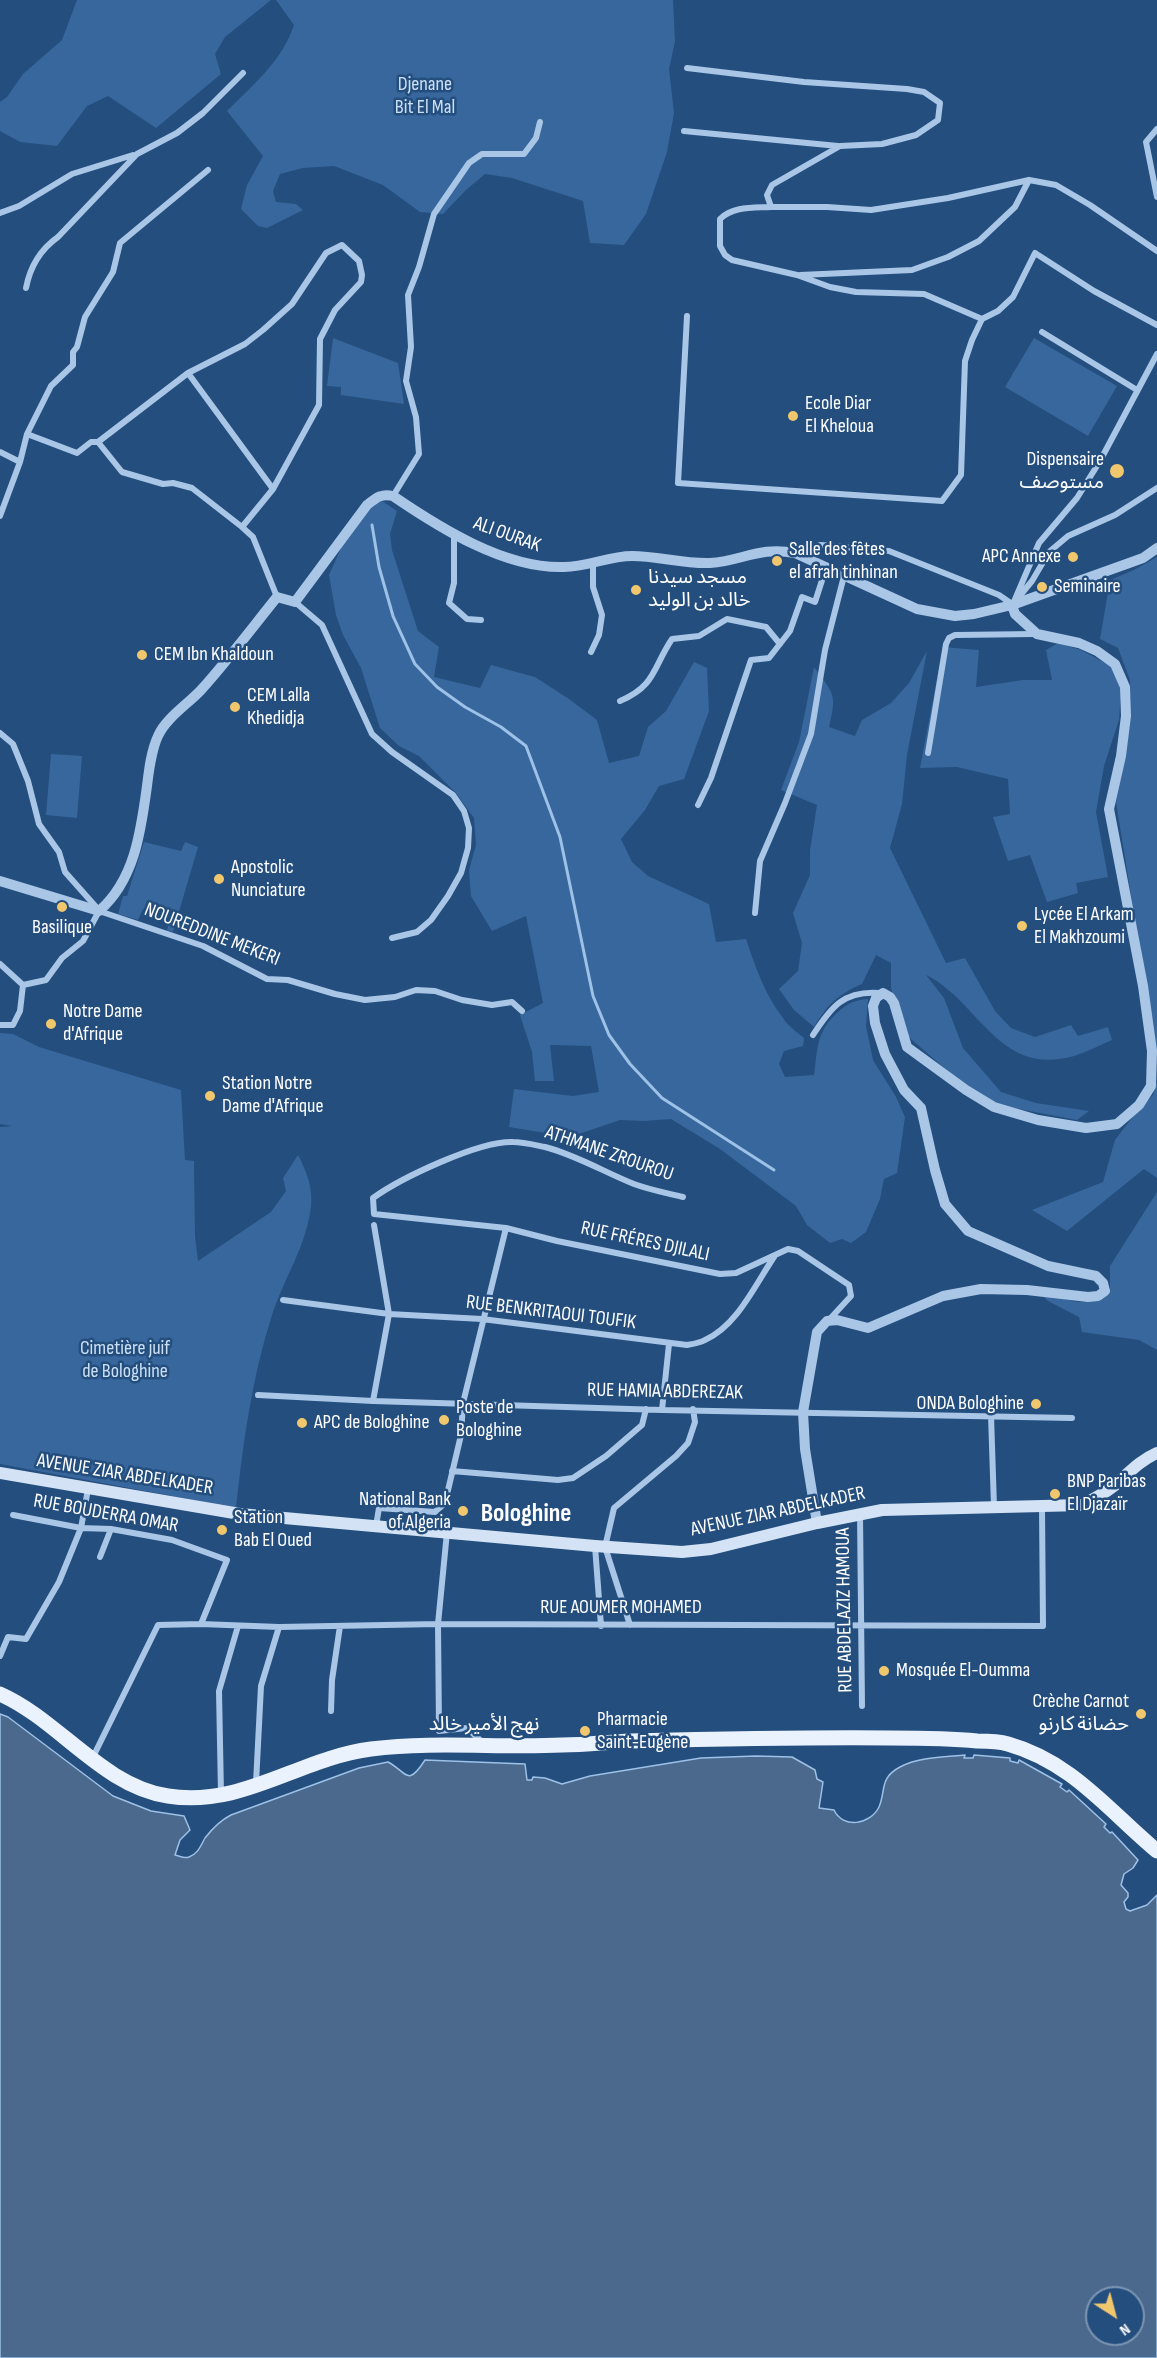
<!DOCTYPE html>
<html>
<head>
<meta charset="utf-8">
<style>
	body { margin:0 }
	#map { position:relative; width:1157px; height:2358px; overflow:hidden; background:#244e7e; font-family:"Sofia Sans Condensed",sans-serif }
	canvas { display:block }
	.north { position:absolute; left:1085px; top:2286px; width:60px; height:60px; box-sizing:border-box; background:#244e7e; border:2px solid #7c95b2; border-radius:50%; rotate:144deg; font-size:16px; font-weight:700; line-height:24px; text-align:center; color:#fff }
	.north::after { content:''; display:block; margin:auto; width:21px; height:27px; background:#f0c76d; clip-path:polygon(50% 0,100% 100%,50% 72%,0 100%) }
</style>
</head>
<body>
<div id="map">
<canvas width="1157" height="2358"></canvas>
<div class="north">N</div>
</div>
<script>
const ctx = document.querySelector('canvas').getContext('2d');
ctx.lineJoin = 'round';
function fill(path, color) {
  ctx.fillStyle = color;
  ctx.fill(path, 'evenodd');
}
function strokePath(path, color, width, dash) {
  ctx.strokeStyle = color;
  ctx.lineWidth = width;
  ctx.lineCap = dash ? 'butt' : 'round';
  ctx.setLineDash(dash || []);
  ctx.stroke(path);
}
function write(font, color, halo, rows, align = 'center') {
  ctx.font = font + ' "Sofia Sans Condensed","Noto Sans Arabic",sans-serif';
  ctx.lineWidth = 5;
  ctx.setLineDash([]);
  ctx.textBaseline = 'middle';
  ctx.strokeStyle = halo;
  ctx.fillStyle = color;
  for (const [text, x, y, turn = 0] of rows) {
    ctx.save();
    ctx.translate(x, y);
    ctx.rotate((+turn || 0) * Math.PI / 180);
    ctx.textAlign = isNaN(turn) ? turn : align;
    if (halo) ctx.strokeText(text, 0, 0);
    ctx.fillText(text, 0, 0);
    ctx.restore();
  }
}
const green = new Path2D(`
	M77,0H271L225,37L215,54L221,74L156,128L108,96L87,106L57,146L20,142L0,131V102L7,97L23,74L62,40Z
	M276,0H673L675,42L669,69L674,113L667,152L646,214L624,245L590,243L583,201L512,178L485,174L466,190L443,214L420,212L383,185L334,166L303,168L280,174L273,191L276,202L296,204L303,210L267,228L258,226L241,209L247,185L263,156L227,111C253,85 282,61 294,25Z
	M333,338L398,363L404,404L341,395V387L327,386Z
	M1034,338L1117,386L1088,436L1005,387Z
	M382,501L397,511L390,534L392,550L418,631L439,647L434,677L480,688L491,665L535,677L569,699L597,720L609,763L639,756L648,727L666,711L694,662L707,668L709,711L684,779L659,786L645,810L621,839L632,862L648,876L709,904L716,942L746,939C755,966 765,995 783,1018C788,1026 797,1032 804,1038L803,1046L784,1051L779,1064L785,1077L814,1075C818,1047 816,1032 838,1012C848,1003 855,1000 868,999L866,1026L873,1060L896,1097L905,1117L897,1173L884,1179L880,1199L866,1232L851,1243L842,1239L830,1243L807,1225L796,1206L720,1149L671,1119L644,1121L620,1120L570,1137L509,1127L514,1089L573,1096L599,1092L591,1046L550,1045L554,1081H535L532,1052L520,1015L543,1003L526,916L492,931L471,896L469,870L476,845L474,818L455,792L419,756L399,746L380,728L361,668L343,635L336,615L329,575L346,537L366,507Z
	M1157,557V1057L1116,802L1130,718V680L1118,648L1100,639L1110,580L1134,570Z
	M1058,643L1081,650L1113,667L1121,692L1119,720L1104,766L1096,812L1108,877L1076,883L1078,893L1047,902L1030,855L1008,861L993,817L1010,814L1008,779L957,767L920,768L943,647L979,650L976,687L1023,680H1052L1046,650Z
	M927,651L907,755L902,804L890,848L946,963L965,958L995,1011L1011,1028L1035,1037L1071,1025L1078,1036L1108,1027L1112,1040C1100,1045 1087,1052 1074,1056C1023,1070 1000,1043 968,1009C956,996 940,981 926,975L944,998L963,1048L1001,1092L1036,1103L1089,1111L1077,1120L1003,1106L969,1096L949,1072L904,1033L891,988V963L876,955L862,984C837,995 828,1004 814,1027L794,1010L779,989L798,971L802,943L793,913L810,875V850L817,805L781,790L799,742L814,667C834,694 837,694 829,727L855,736L862,720L891,703L909,683Z
	M51,754L82,756L77,818L46,815Z
	M144,842L181,851L185,842L198,847L173,932L167,930L171,918L143,909L138,920L118,914L123,896H127Z
	M0,1033L13,1034L39,1047L181,1090L185,1160L194,1161L195,1236L198,1261L271,1212L286,1191L283,1178L298,1155C307,1172 313,1188 311,1207C306,1247 284,1278 272,1315C252,1377 243,1443 236,1508L0,1464V1127L12,1126L0,1124Z
	M1157,1082V1178L1144,1169L1067,1231L1032,1210L1103,1182L1115,1140L1134,1115L1153,1095Z
	M1157,1192V1350L1139,1340L1082,1332L1079,1317L1048,1301L1041,1294L1078,1302H1089L1110,1290V1266Z`);
const water = new Path2D(`
	M0,1714L8,1717L113,1796L151,1811L184,1816L190,1830L180,1840L175,1855C180,1856 184,1859 189,1857C198,1854 201,1845 205,1838C212,1829 221,1820 231,1815L359,1768L388,1762C407,1772 407,1788 425,1760L525,1764L527,1780H532L533,1777L545,1778L562,1784L590,1776L701,1758L756,1756L792,1757L815,1770L817,1779L823,1782L819,1808L834,1810C843,1829 870,1825 879,1807C886,1791 879,1778 900,1767C918,1757 945,1757 965,1755L964,1758H973L974,1755L1010,1758V1761L1018,1763L1019,1760L1062,1784L1060,1787L1067,1792L1069,1790L1106,1824L1104,1827L1110,1833L1112,1832L1138,1860L1133,1868L1124,1874L1121,1885L1128,1893V1897L1124,1902L1126,1909L1130,1911L1147,1905L1157,1895V2358H0ZM1097,2298H1133V2334H1097Z`);
const stream = new Path2D(`
	M372,525L379,567L393,616L415,664L437,687L465,707L501,727L526,746L560,837L593,996L609,1035L630,1064L662,1098L774,1170`);
const minor = new Path2D(`
	M687,68L804,82L907,89L924,92L940,103L938,120L916,135L882,144L840,146L772,185L767,195L771,207H827L871,210L948,198L1029,180L1056,185L1090,205L1157,251
	M1157,129L1146,142L1157,197
	M684,131L838,146
	M771,207C753,208 733,206 720,219V246L725,255L732,260L797,275L830,287L856,292L924,294L982,319
	M0,213L19,206L72,174L133,155
	M800,275L912,270L948,257L979,241L1015,207L1029,180
	M26,288C30,267 41,249 58,237L137,154L177,133L203,113L243,73
	M687,316L678,483L942,501L961,475L965,361L972,340L982,319L998,311L1013,297L1035,253L1094,291L1157,325
	M1042,332L1137,390
	M188,373L273,489
	M27,434L77,453L91,442H98L188,373L245,344L263,330L292,304L326,253L342,245L359,261L362,275L361,282L335,310L320,339L319,405L273,489L242,527
	M98,442L122,472L163,484L173,483L192,488L242,527L253,537L277,597
	M0,452L20,462
	M393,496L419,454L416,417L406,381L411,347L408,295L419,267L434,214L469,163L482,154H524L536,138L540,122
	M0,516L20,462L27,434L51,386L73,365V352L77,347L85,317L113,272L120,243L208,170
	M454,535V583L449,603L467,619L481,620
	M795,552L821,545L889,551L999,595L1012,604
	M1018,598L1032,581L1049,552L1068,536L1115,515L1157,488
	M295,602L322,625L372,734L392,752L453,795L464,811L469,828L468,848L461,873L448,896L431,920L417,932L392,938
	M1013,604L1039,543L1077,498L1100,461L1157,354
	M591,652L599,635L602,615L593,587V564
	M620,701C656,686 653,667 672,639L699,636L727,619L766,627L780,644
	M0,733L13,744L28,781L39,824L59,852L65,872L97,908
	M928,753L946,644L949,638L955,635L1035,634
	M698,805L711,778L751,660L769,658L790,631L802,597L815,602L826,568
	M99,911L203,946L267,979L288,980L335,994L365,1000L395,997L416,990L435,991L462,1000L492,1005L512,1002L522,1011
	M755,913L760,861L785,803L811,734L825,650L844,576
	M0,964L23,985
	M0,1025H13L20,1011L23,985L46,980L62,958L83,941L99,911
	M813,1035C831,1007 844,990 880,993
	M683,1197C667,1193 650,1190 634,1184C604,1172 576,1155 545,1147C535,1145 523,1142 513,1142C478,1141 401,1178 373,1198L374,1214L506,1228L557,1241L720,1274L736,1273L788,1249L798,1251L849,1285L851,1296L828,1321
	M283,1300L389,1314L482,1319L687,1345C693,1344 700,1343 705,1340C737,1326 755,1285 774,1257
	M258,1395L373,1401L662,1410L1072,1418
	M373,1401L389,1314L374,1225
	M662,1410L669,1344
	M991,1415L994,1507
	M452,1471L558,1480L573,1478L606,1456L642,1425L646,1409
	M860,1514L862,1706
	M13,1515L81,1528L111,1529L172,1540L227,1560L201,1624L158,1625L93,1757
	M376,1526L379,1508L435,1512L445,1503L461,1435L463,1403L506,1228
	M447,1532L438,1624L439,1731L467,1728L482,1742
	M595,1546L601,1626
	M100,1557L111,1529
	M201,1624L279,1627L438,1624L1043,1626L1042,1507
	M630,1625L605,1547L614,1508L676,1456L688,1443L695,1422L693,1409
	M0,1656L8,1637L26,1639L59,1582L81,1528L88,1489
	M331,1711L332,1680L340,1626
	M256,1783L261,1686L279,1627
	M221,1794L219,1691L238,1626`);
const tertiary = new Path2D(`
	M0,881L99,911C135,880 141,830 147,786C149,770 151,751 158,736C166,718 188,704 201,690C228,660 252,628 277,597L295,602L367,505C376,498 381,493 393,496C440,528 505,569 564,567C587,567 609,556 632,556C658,556 683,564 710,563C743,561 759,546 795,553L917,609L955,616L974,614L1012,605L1143,558L1157,548
	M817,1523L805,1449L803,1412L817,1332L827,1321L837,1320L868,1328L943,1296L981,1289L1027,1290L1088,1297L1098,1296L1105,1291L1103,1283L1096,1276L1048,1266L968,1231L945,1204L935,1170L921,1108L904,1090L885,1054L875,1023L873,1006L876,998L883,993L890,997L894,1003L907,1047L966,1090L994,1107L1038,1120L1086,1128L1117,1124L1139,1105L1151,1086L1152,1051L1143,986L1109,809L1121,756L1126,716L1125,687L1115,664L1097,651L1079,643L1037,634L1015,614L1012,605`);
const secondary = new Path2D(`
	M0,1473L240,1514L595,1546L682,1552L711,1549L817,1523L882,1510L1082,1505C1094,1499 1105,1493 1115,1485C1129,1473 1139,1461 1157,1453`);
const primary = new Path2D(`
	M0,1694C59,1720 102,1786 168,1796C242,1808 300,1758 371,1749C434,1741 499,1748 562,1745C585,1745 608,1742 630,1741C717,1739 804,1737 890,1738C919,1738 948,1738 977,1741C987,1741 998,1741 1008,1744C1072,1762 1108,1810 1157,1851`);
const markers = [
	[793,416,6,"#f0c76d"],
	[1117,471,8,"#f0c76d"],
	[1073,557,6,"#f0c76d"],
	[777,561,6,"#f0c76d"],
	[1042,587,6,"#f0c76d"],
	[636,590,6,"#f0c76d"],
	[142,655,6,"#f0c76d"],
	[235,707,6,"#f0c76d"],
	[219,879,6,"#f0c76d"],
	[62,907,6,"#f0c76d"],
	[1022,926,6,"#f0c76d"],
	[51,1024,6,"#f0c76d"],
	[210,1096,6,"#f0c76d"],
	[1036,1404,6,"#f0c76d"],
	[444,1420,6,"#f0c76d"],
	[302,1423,6,"#f0c76d"],
	[1055,1494,6,"#f0c76d"],
	[463,1511,6,"#f0c76d"],
	[222,1530,6,"#f0c76d"],
	[884,1671,6,"#f0c76d"],
	[1141,1714,6,"#f0c76d"],
	[585,1731,6,"#f0c76d"]
];
const parkNames = [
	["Djenane",425,85],
	["Bit El Mal",425,108],
	["Cimetière juif",125,1349],
	["de Bologhine",125,1372]
];
const poiNames = [
	["Ecole Diar",805,404],
	["El Kheloua",805,427],
	["Dispensaire",1104,460,"right"],
	["مستوصف",1104,483,"right"],
	["Salle des fêtes",789,550],
	["el afrah tinhinan",789,573],
	["APC Annexe",1061,557,"right"],
	["مسجد سيدنا",648,578],
	["خالد بن الوليد",648,601],
	["Seminaire",1054,587],
	["CEM Ibn Khaldoun",154,655],
	["CEM Lalla",247,696],
	["Khedidja",247,719],
	["Apostolic",231,868],
	["Nunciature",231,891],
	["Lycée El Arkam",1034,915],
	["El Makhzoumi",1034,938],
	["Basilique",62,928,"center"],
	["Notre Dame",63,1012],
	["d'Afrique",63,1035],
	["Station Notre",222,1084],
	["Dame d'Afrique",222,1107],
	["ONDA Bologhine",1024,1404,"right"],
	["Poste de",456,1408],
	["Bologhine",456,1431],
	["APC de Bologhine",314,1423],
	["BNP Paribas",1067,1482],
	["El Djazaïr",1067,1505],
	["National Bank",451,1500,"right"],
	["of Algeria",451,1523,"right"],
	["Station",234,1518],
	["Bab El Oued",234,1541],
	["Mosquée El-Oumma",896,1671],
	["Crèche Carnot",1129,1702,"right"],
	["حضانة كارنو",1129,1725,"right"],
	["Pharmacie",597,1720],
	["Saint-Eugène",597,1743]
];
const streetNames = [
	["ALI OURAK",507,535,20],
	["NOUREDDINE MEKERI",212,935,21],
	["ATHMANE ZROUROU",609,1154,19],
	["RUE FRÉRES DJILALI",645,1242,12],
	["RUE BENKRITAOUI TOUFIK",551,1313,7],
	["RUE HAMIA ABDEREZAK",665,1392,1],
	["AVENUE ZIAR ABDELKADER",125,1475,9],
	["AVENUE ZIAR ABDELKADER",778,1512,-12],
	["RUE BOUDERRA OMAR",106,1514,10],
	["RUE AOUMER MOHAMED",621,1608],
	["RUE ABDELAZIZ HAMOUA",845,1610,-91],
	["نهج الأمير خالد",484,1725]
];
const districtNames = [
	["Bologhine",526,1514]
];
fill(green, '#37679c');
fill(water, '#4b698c');
strokePath(water, '#9dc1e7', 1.5);
strokePath(stream, '#9dc1e7', 3);
strokePath(minor, '#a9c6e6', 6);
strokePath(tertiary, '#a9c6e6', 10);
strokePath(secondary, '#d3e3f5', 12);
strokePath(primary, '#eaf2fd', 15);
for (const [x, y, r, color] of markers) {
  const dot = new Path2D();
  dot.arc(x, y, r, 0, 2 * Math.PI);
  ctx.fillStyle = color;
  ctx.fill(dot);
  strokePath(dot, '#244e7e', 2);
}
write('20px', '#cce0f5', '#244e7e', parkNames);
write('20px', '#fff', '#244e7e', poiNames, 'left');
write('20px', '#fff', '#244e7e', streetNames);
write('bold 26px', '#fff', '#244e7e', districtNames);
</script>
</body>
</html>
